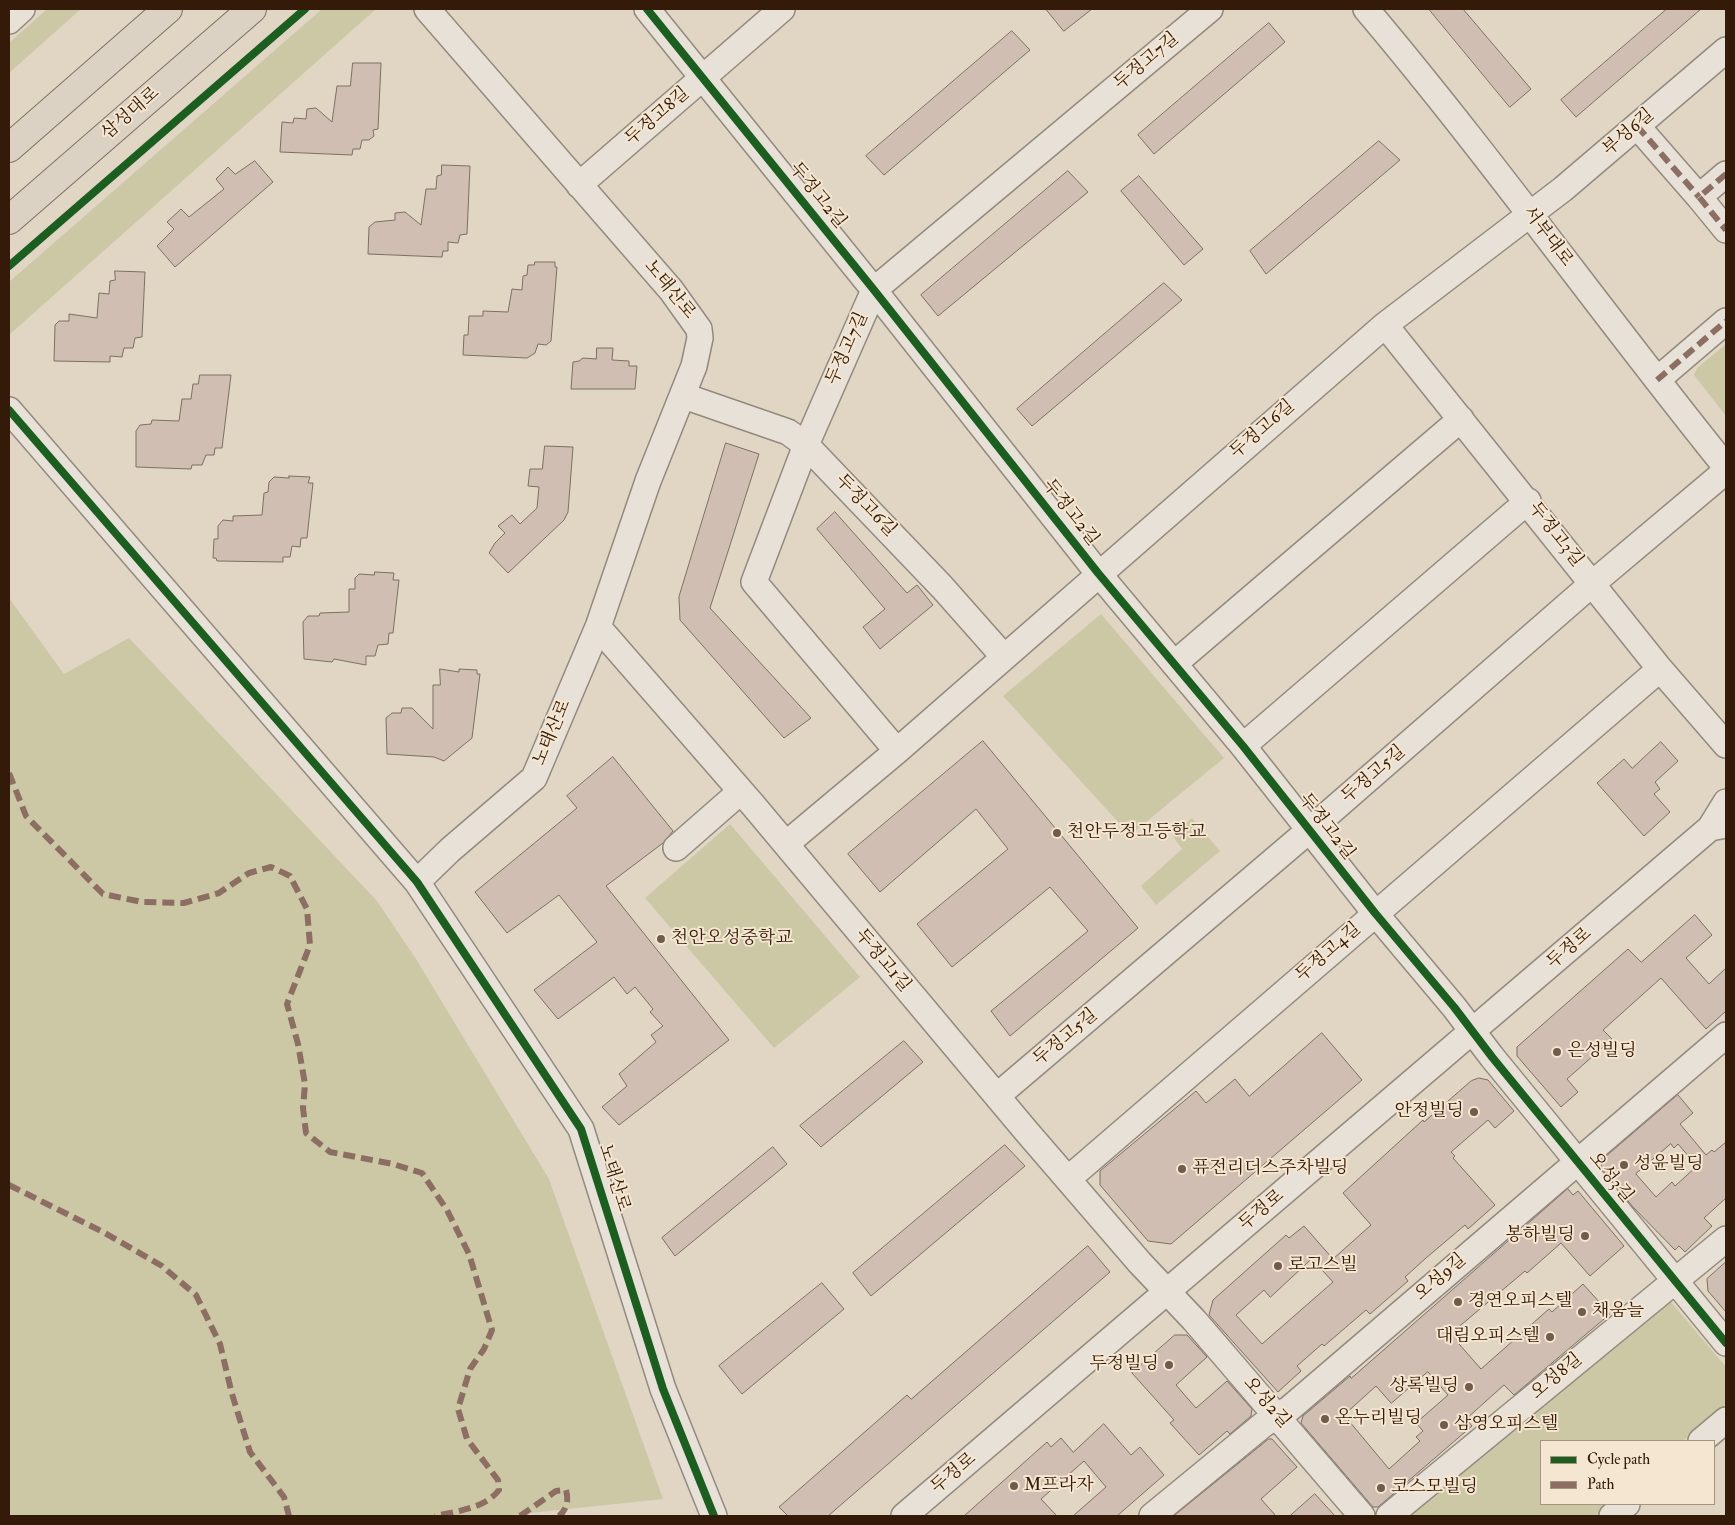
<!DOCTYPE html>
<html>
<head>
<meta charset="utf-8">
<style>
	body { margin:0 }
	#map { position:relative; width:1735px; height:1525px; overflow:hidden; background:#e1d5c4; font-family:"IM FELL Double Pica",serif }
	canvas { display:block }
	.frame { position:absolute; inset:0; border:10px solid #341a08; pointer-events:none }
	.legend { position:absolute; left:1540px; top:1440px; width:175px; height:65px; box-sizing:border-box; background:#f4e6d0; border:1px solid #a79480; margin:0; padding:6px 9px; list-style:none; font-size:15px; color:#341a08 }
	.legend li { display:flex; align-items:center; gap:10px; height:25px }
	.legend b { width:25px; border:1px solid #a79480 }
</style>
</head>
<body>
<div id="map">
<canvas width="1735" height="1525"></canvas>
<div class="frame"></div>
<ul class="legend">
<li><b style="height:6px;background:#1b5e20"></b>Cycle path</li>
<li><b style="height:6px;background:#8d6e63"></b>Path</li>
</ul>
</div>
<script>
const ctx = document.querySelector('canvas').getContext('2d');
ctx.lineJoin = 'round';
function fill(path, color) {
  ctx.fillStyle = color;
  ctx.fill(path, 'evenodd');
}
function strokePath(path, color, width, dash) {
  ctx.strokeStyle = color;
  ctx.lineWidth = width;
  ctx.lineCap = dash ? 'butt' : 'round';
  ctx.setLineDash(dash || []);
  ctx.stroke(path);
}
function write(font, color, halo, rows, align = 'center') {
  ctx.font = font + ' "IM FELL Double Pica","Noto Serif KR",serif';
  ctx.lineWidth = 4;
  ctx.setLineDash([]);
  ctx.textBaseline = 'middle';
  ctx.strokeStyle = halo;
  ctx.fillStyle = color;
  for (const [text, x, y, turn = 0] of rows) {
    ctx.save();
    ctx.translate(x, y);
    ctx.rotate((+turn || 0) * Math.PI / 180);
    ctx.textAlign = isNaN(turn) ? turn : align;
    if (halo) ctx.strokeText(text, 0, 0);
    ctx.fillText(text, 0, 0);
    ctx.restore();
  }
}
const green = new Path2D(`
	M47,9H81L9,73V43Z
	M322,9H376L9,335V282Z
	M1726,344V416L1694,375L1697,368Z
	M9,598L64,674L129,638L377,901L416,959L549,1179L663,1499L502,1516H9Z
	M1101,614L1224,758L1130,835L1003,696Z
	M1192,818L1220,851L1156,905L1141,886L1182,849L1172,835Z
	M730,824L860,977L774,1048L645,898Z
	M1663,1302H1671L1726,1367V1404L1683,1441H1541V1504H1610L1595,1516H1407Z`);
const building = new Path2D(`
	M1046,9H1092L1064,31Z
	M1429,9H1463L1531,89L1510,107Z
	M1667,9H1701L1576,117L1561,100Z
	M1269,23L1285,42L1154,154L1138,135Z
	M1012,31L1030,50L884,175L866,156Z
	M353,63H381L378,129L373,130L374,136L369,140H362L360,149H353L352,155L280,152L282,122L293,123L294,118L306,119L307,109L316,108L332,122L337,86H350Z
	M1379,141L1400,160L1266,274L1250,251Z
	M255,161L273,182L175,267L157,246L174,229L167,222L181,209L189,217L224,189L216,179L228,167L235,174Z
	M442,165L470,166L467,234L460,235L458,243L448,242V251H443L442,257L368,254L369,227L375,222L395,220V213L405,212L421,225L426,189H436L437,176L441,175Z
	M1068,171L1088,192L938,316L921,295Z
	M1139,176L1203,249L1184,265L1121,191Z
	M535,262H555V267H557L551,341L546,345L538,344L535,353L527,358L463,355L464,335H468L469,316H483V311L508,312L512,289L522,290L523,276L527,275L528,265H534Z
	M115,271L145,272L142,337L135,338L133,348H124L122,357L110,356V362L54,361L55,325L59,321H69V314L97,318L99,293L109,294L110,281L115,280Z
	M1164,283L1182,300L1032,426L1017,409Z
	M597,348H613L612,360L629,361V366H637L635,389H571L573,362L579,361L583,358L596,359Z
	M200,375H231L222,448H215L214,455H206L202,465H192L191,469L136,467V431L140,425L151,424L152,420L179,421L182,399H191L193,384H198Z
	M726,443L759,454L710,608L811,718L784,738L680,620L679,597Z
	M545,446L573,447L568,512L564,520L508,573L489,553L495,543L505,533L498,526L512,515L520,524L537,508L539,487L528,486L530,469H542Z
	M289,476L310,477L308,483H313L307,538H301L300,547L292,546L290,557H283V562L217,561L216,558H213L214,539H218V526L223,520L233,521V516L262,515L264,493L268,492L269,482L274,477L289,478Z
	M835,512L907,593L917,585L933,605L880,649L863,627L885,609L817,529Z
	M375,572L394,573L393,580H399L393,633H389L388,644L378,645L375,656H366V665L334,659L332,662L304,659L303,622L308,616H319L320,613L349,612V589H355V578L359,574L374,575Z
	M440,669L459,672V669L477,670V674H480L472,738L444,761L434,757L387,754L386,718L392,713H401L402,708H412L433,729V685H440Z
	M983,741L1138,928L1010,1036L991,1011L1088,931L1050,887L952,967L917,924L1008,849L976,809L880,892L848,854Z
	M1661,742L1678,761L1655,782L1660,789L1654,794L1670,812L1644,836L1597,783L1624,759L1632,768Z
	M613,757L673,831L663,843L606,886L729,1040L619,1125L602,1107L627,1086L619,1074L656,1042L651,1035L663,1026L650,1012L653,1009L635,987L627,994L614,977L558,1019L534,990L597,942L559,895L507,933L475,892L577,808L567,796Z
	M1695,915L1712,935L1686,958L1709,984L1726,968V1011L1706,1029L1661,978L1603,1030L1612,1039L1567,1079L1578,1092L1561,1107L1517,1056V1047L1628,949L1641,962Z
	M1322,1033L1362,1080L1171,1244L1148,1241L1100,1185V1171L1196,1091L1206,1103L1235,1079L1249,1096Z
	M904,1041L923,1062L821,1147L800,1126Z
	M1479,1078L1488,1080L1514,1111L1495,1128L1488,1120L1451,1152L1455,1156L1453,1158L1495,1205L1468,1229L1465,1225L1426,1258L1405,1277L1408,1281L1370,1314L1366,1310L1324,1346L1322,1344L1297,1366L1301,1371L1278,1392L1209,1315L1213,1300L1286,1235L1289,1238L1304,1226L1333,1259L1371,1225L1343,1193L1423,1120L1424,1122L1471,1081ZM1312,1259L1333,1282L1262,1344L1236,1315L1264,1290L1270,1297Z
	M1678,1095L1693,1113L1680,1124L1706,1155L1712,1150L1714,1152L1726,1142V1198L1704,1218L1712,1226L1685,1252L1679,1246L1675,1250L1633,1207L1601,1168L1602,1160ZM1671,1144L1674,1148L1678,1144L1697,1166L1675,1186L1672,1182L1656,1197L1636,1174Z
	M1005,1145L1025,1166L871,1296L853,1273Z
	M773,1147L787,1164L675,1256L662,1238Z
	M1568,1189L1573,1195L1578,1191L1624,1246L1590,1276L1561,1243L1527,1273L1525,1271L1455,1330L1463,1340L1459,1344L1481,1369L1549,1309L1552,1312L1583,1284L1610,1314L1514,1395L1504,1385L1466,1419L1472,1426L1378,1507H1373L1301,1423L1303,1416L1350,1376L1351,1378ZM1428,1372L1448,1395L1416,1423L1423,1431L1416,1437L1420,1441L1389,1469L1344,1415L1376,1386L1391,1403Z
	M1088,1246L1110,1272L828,1516H788L779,1507L907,1395L911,1399Z
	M1726,1262V1312L1708,1291L1707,1279Z
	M822,1283L844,1309L742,1394L719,1366Z
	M1175,1335H1187L1207,1357L1176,1385L1196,1408L1227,1381L1252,1409L1251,1416L1230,1434L1227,1431L1199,1455L1170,1423L1174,1420L1132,1373Z
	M1104,1424L1131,1455L1140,1447L1164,1475L1117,1516H1073L1106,1487L1084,1461L1041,1499L1057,1516H964L1047,1442L1051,1447L1061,1438L1073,1452Z
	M1269,1439H1272L1297,1467L1261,1499L1276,1516H1174Z
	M1315,1494L1335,1516H1290Z`);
const minor = new Path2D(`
	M647,9L874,290L1098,573L1243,746L1375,913L1454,1007L1492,1057L1726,1343
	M1366,9C1491,157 1604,316 1726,467
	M9,21L22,9
	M1637,126L1699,197
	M1726,174L1699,197L1726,230
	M579,185L782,9
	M1385,325L1660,669L1726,745
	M1657,380L1726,321
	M684,396L788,432L806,445L942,587L1004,657
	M9,410L417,882L581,1129L663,1389L714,1516
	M598,627L753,805L1027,1132L1140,1263L1194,1320L1362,1516
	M1174,664L1461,419
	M1243,746L1528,501
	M897,751L754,582L806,445L874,290L1210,9
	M1726,802L1710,828L1726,825
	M786,844L897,751L1385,325L1563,189L1726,50
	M676,848L740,792
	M417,882L450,850L534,778L598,627L648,481L694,366L700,338L699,329L671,290L427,9
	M997,1096L1320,821L1593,583L1726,471
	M1068,1179L1660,669
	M1701,1441L1726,1420
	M904,1516L1710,828
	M1152,1516L1264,1424L1289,1409L1726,1035
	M1389,1516L1726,1239
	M1612,1516L1627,1504`);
const major = new Path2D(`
	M9,148L168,9
	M9,220L252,9`);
const quiet = new Path2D(`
	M1637,126L1699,197
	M1726,174L1699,197L1726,230
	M1657,380L1726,321
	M9,773L26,816L103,894L142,902L184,903L219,893L249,873L271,867L290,876L307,909L310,945L287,1004L298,1044L305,1084L303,1108L306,1133L330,1152L393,1164L422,1173L447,1210L469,1254L492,1330L484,1349L470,1369L458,1409L467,1439L498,1480L499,1490C484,1509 457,1511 435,1516
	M9,1185L103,1232L162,1266L196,1295L220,1344L232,1394L250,1452L284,1497L289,1516
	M520,1516L556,1491L566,1490C569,1501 567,1509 559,1516`);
const cycleway = new Path2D(`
	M647,9L874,290L1098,573L1243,746L1375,913L1454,1007L1492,1057L1726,1343
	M9,266L305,9
	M9,410L417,882L581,1129L663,1389L714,1516`);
const markers = [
	[1057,833,5,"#715b4a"],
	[661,939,5,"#715b4a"],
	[1557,1052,5,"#715b4a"],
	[1474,1112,5,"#715b4a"],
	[1624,1165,5,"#715b4a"],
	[1182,1169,5,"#715b4a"],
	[1585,1236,5,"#715b4a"],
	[1278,1266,5,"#715b4a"],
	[1458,1302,5,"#715b4a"],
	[1582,1312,5,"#715b4a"],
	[1550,1337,5,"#715b4a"],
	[1169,1365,5,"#715b4a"],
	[1469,1387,5,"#715b4a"],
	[1325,1419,5,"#715b4a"],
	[1444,1425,5,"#715b4a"],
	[1014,1486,5,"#715b4a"],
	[1381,1488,5,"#715b4a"]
];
const streetNames = [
	["두정고7길",1147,62,-40],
	["삼성대로",131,114,-41],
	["두정고8길",658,117,-41],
	["부성6길",1629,133,-41],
	["두정고2길",817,196,51],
	["서부대로",1547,237,53],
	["노태산로",669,290,51],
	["두정고7길",848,349,-66],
	["두정고6길",1263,430,-41],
	["두정고6길",865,506,46],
	["두정고2길",1070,513,52],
	["두정고3길",1555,535,52],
	["노태산로",553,733,-67],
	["두정고5길",1374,775,-41],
	["두정고2길",1326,827,52],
	["두정로",1570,949,-41],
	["두정고4길",1329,953,-41],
	["두정고1길",882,961,50],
	["두정고5길",1066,1038,-40],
	["노태산로",613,1178,73],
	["오성3길",1610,1178,51],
	["두정로",1262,1211,-40],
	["오성9길",1441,1278,-41],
	["오성8길",1557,1377,-40],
	["오성2길",1266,1403,49],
	["두정로",954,1474,-40]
];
const poiNames = [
	["천안두정고등학교",1067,833],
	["천안오성중학교",671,939],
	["은성빌딩",1567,1052],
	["안정빌딩",1464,1112,"right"],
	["성윤빌딩",1634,1165],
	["퓨전리더스주차빌딩",1192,1169],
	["봉하빌딩",1575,1236,"right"],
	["로고스빌",1288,1266],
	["경연오피스텔",1468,1302],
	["채움늘",1592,1312],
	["대림오피스텔",1540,1337,"right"],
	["두정빌딩",1159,1365,"right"],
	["상록빌딩",1459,1387,"right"],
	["온누리빌딩",1335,1419],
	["삼영오피스텔",1454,1425],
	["M프라자",1024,1486],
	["코스모빌딩",1391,1488]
];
fill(green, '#ccc8a6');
fill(building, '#d0beb2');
strokePath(building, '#7a7064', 1);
strokePath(minor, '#93897d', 28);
strokePath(major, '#7a7064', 30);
strokePath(minor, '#e7e1d8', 25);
strokePath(major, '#dbd2c3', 28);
strokePath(quiet, '#8d6e63', 6, [12, 6]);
strokePath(cycleway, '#1b5e20', 8);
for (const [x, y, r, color] of markers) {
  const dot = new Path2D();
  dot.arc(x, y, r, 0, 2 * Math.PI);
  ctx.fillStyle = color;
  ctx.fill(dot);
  strokePath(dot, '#f4e6d0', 2);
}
write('18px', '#341a08', '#f4e6d0', streetNames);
write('18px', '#341a08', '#f4e6d0', poiNames, 'left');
</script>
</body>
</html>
